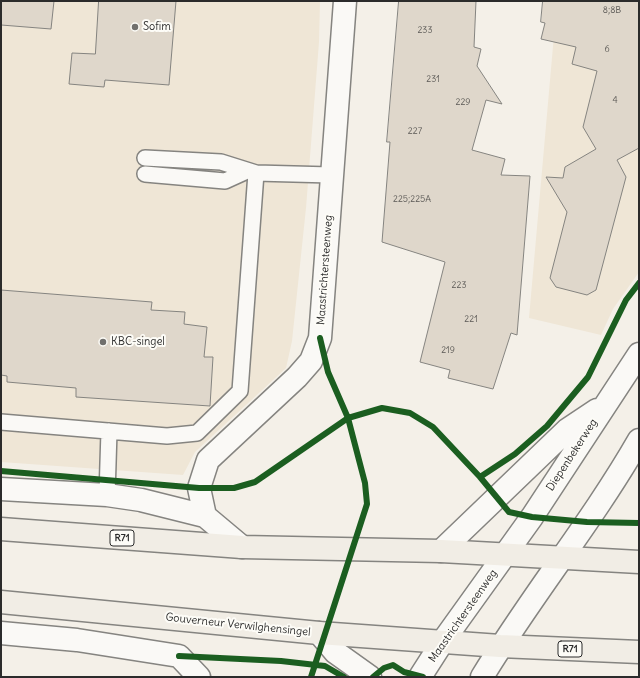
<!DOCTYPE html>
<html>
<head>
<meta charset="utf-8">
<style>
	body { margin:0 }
	#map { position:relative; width:640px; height:678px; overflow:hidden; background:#f4f0e8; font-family:Delius,sans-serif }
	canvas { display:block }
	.frame { position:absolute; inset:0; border:2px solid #2b2b2b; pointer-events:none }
</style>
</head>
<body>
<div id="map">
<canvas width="640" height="678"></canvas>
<div class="frame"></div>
</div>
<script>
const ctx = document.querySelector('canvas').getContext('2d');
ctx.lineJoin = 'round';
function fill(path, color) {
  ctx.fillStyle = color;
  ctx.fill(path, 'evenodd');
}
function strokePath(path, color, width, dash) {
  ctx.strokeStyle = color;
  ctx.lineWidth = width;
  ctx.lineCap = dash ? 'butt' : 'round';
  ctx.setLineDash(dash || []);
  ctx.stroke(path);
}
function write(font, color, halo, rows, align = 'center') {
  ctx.font = font + ' Delius,sans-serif';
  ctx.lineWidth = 4;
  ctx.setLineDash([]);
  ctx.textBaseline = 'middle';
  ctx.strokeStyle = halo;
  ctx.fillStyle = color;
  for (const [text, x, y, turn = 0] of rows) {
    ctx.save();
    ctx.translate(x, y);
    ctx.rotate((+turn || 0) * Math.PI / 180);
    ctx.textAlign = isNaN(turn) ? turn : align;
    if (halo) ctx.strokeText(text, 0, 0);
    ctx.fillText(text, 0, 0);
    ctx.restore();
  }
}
const built = new Path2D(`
	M1,1H320L319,42L306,208L292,341L286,368L195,452L183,475L1,462Z
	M557,1H639V272L613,309L601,335L529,318Z`);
const building = new Path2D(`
	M1,1H54L51,29L1,25Z
	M99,1H176L169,85L105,80L104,87L69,84L72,53L95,54Z
	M399,1H476L474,47L481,49L477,66L502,104L486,100L472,150L505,159L501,175L530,176L517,335L511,333L493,389L448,378L450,370L420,362L445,262L382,242L390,142H387Z
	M543,1H639V148L617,160L626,177L596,290L587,295L556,287L550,278L567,212L546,177L563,178L565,167L596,149L583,127L597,71L572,64L576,47L541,39L545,23L541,22Z
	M1,290L152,302L151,310L185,312L184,324L207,327L204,357H213L210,406L76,397V388L7,382V376L1,375Z`);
const lane = new Path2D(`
	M145,158L221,162L256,173L331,175
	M145,174L225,181L247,171
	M1,422L167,436L197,433L240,391L256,173
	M107,495L109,431`);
const street = new Path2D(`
	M1,489L107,495L141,500L205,516L242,547
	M205,516L199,488L208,460L297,377L311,361L320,338L345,1
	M1,633L77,640L179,656L199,677`);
const secondary = new Path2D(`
	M441,551L567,430L597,410
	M319,633L335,652L370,677
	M420,677L443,641L532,517L639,354
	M482,677C531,596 592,522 639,440`);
const highway = new Path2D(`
	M1,529L242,547L441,551L639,562
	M1,602L319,633L500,646L639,652`);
const cycleway = new Path2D(`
	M1,471L199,488H234L255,482L348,418L382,408L410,413L433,427L480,477L509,512L532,517L587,522L639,523
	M480,477L515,454L547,426L588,377L626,300L639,283
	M179,656L281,661L325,666L344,677
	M311,677L367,504L365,483L348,418L328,372L320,338
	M373,677L384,668L393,665L404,672L423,677`);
const markers = [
	[135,27,4,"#71706d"],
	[103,342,4,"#71706d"]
];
const numberNames = [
	["8;8B",612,10],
	["233",425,30],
	["6",607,49],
	["231",433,79],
	["4",615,100],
	["229",463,102],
	["227",415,131],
	["225;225A",412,199],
	["223",459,285],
	["221",471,319],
	["219",448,350]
];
const shields = [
	[122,538,24],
	[570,649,24]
];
const shieldNames = [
	["R71",122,538],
	["R71",570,649]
];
const poiNames = [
	["Sofim",143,27],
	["KBC-singel",111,342]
];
const streetNames = [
	["Maastrichtersteenweg",325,270,-86],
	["Diepenbekerweg",572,455,-57],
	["Maastrichtersteenweg",463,616,-55],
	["Gouverneur Verwilghensingel",238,625,6]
];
fill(built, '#efe6d6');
fill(building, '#dfd7cb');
strokePath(building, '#858480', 1);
strokePath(lane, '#858480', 18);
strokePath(street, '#858480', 25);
strokePath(secondary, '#858480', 25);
strokePath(highway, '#858480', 25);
strokePath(lane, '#faf9f6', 15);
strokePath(street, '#faf9f6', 22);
strokePath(secondary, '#faf9f6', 22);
strokePath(highway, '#f1ede5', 22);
strokePath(cycleway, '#1b5e20', 6);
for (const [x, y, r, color] of markers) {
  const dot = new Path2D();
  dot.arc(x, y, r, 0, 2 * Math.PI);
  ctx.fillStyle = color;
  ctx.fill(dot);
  strokePath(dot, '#fdfcf7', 1.5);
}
write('9px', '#585653', null, numberNames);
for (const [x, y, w] of shields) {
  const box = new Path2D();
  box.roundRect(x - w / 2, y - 8, w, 16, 3);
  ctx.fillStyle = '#fdfcf7';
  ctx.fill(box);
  strokePath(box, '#2b2b2b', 1);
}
write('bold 10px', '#2b2b2b', null, shieldNames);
write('11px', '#2b2b2b', '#fdfcf7', poiNames, 'left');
write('11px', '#2b2b2b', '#fdfcf7', streetNames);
</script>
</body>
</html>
